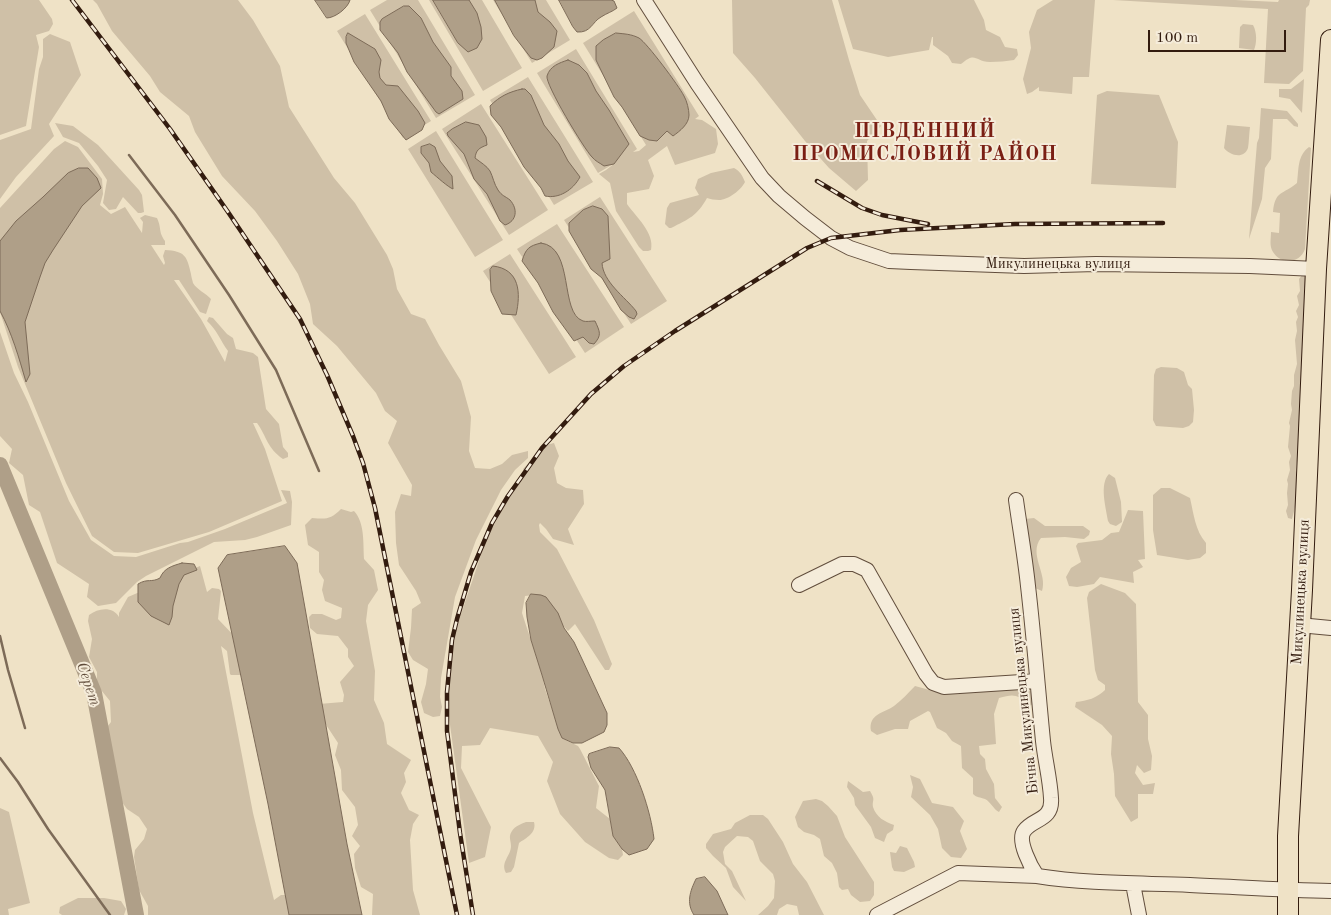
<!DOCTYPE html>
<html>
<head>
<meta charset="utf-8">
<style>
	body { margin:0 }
	#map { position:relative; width:1331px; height:915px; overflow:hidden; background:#efe2c6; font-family:"Old Standard TT",serif }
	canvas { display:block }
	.scale { position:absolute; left:1148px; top:30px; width:138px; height:22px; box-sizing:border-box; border:2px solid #331c0f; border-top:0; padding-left:6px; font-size:15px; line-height:18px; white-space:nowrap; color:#331c0f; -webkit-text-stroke:4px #f5ecda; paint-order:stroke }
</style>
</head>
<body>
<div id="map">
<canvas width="1331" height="915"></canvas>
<div class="scale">100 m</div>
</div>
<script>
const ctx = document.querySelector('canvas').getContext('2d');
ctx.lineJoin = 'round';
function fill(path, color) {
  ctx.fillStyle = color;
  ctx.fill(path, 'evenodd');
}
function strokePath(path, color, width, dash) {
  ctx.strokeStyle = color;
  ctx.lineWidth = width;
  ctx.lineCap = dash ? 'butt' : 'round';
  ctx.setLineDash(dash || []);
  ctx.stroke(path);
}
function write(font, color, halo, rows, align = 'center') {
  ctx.font = font + ' "Old Standard TT",serif';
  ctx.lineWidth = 4;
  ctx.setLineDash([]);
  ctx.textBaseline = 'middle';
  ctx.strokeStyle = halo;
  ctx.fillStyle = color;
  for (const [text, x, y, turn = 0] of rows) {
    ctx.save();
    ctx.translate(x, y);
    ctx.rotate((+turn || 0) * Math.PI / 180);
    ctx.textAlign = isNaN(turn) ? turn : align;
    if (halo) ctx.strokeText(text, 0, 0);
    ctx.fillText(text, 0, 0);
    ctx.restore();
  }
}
const green = new Path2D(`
	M0,0H39L52,19L53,24L49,31L36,35L39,47L26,126L0,135Z
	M93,0H238L253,20L280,66L289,107L334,178L355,203L387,255L393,269L397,289L411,314L425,319L439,345L461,381L471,417L469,451L475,468L490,469L502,464L512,455L528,451V458L515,470L501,490L476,540L455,597L441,678L440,697L442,707L440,716L433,717L424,713L421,702L426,684L428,669L413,660L408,652L411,628L412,609L421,603L416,591L399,565L396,543L395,512L401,494L411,496L412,485L388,443L397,421L385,411L376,393L337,346L313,324L310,304L298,274L277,241L255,211L222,176L195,132L189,116L160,92L150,76L112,31L97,4Z
	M387,0H418L475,95L436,118L370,10Z
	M429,0H482L522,68L483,91Z
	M493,0H546L570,40L532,63Z
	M732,0H832L849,60L860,95L881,126L867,141L868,180L856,191L829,168L805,141L755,78L733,53Z
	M838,0H974L984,20L986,30L1000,37L1005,47L1017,49L1018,55L1014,60C1007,61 998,62 990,62C974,61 976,51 961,64L952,63L948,56L933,45V37H932L929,50L888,57L853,49Z
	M1053,0H1095L1089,77H1073L1072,94L1039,91V87L1032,92L1027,94L1023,79L1031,48L1029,32L1037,10Z
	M1113,0H1235L1278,2L1279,0H1310L1309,5L1306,8L1303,71L1289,84L1264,83L1268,9Z
	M634,11L699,116L695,119L702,120L716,129L718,144L715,153L675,165L667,146L648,160L654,176L649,189L627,193V204C636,217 655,233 651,250L648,251H643L639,247L616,211L610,183L599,174L606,170L615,163L598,173L537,73L576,49L637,149L633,152L639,151L646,145L583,43Z
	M365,14L431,121L403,138L337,31Z
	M1243,24L1253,25C1257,32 1257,43 1254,50L1239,48L1240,27Z
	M50,34L70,42L81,75L49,124L54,136L16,177L0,199V140L31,129L39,69L43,57V39Z
	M528,77L593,182L554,205L490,100Z
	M1304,79L1302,113L1290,99L1279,97V89H1291Z
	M1107,91L1159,95L1178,142L1176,188L1091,184L1097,95Z
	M481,104L548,210L509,235L442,129Z
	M1261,108L1287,111L1298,124V127L1294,126L1287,119H1273L1271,159L1265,168L1262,199L1249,239L1257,143L1259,138Z
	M55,123L73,126L98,145L139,190L142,195L144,212L141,213H138L123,197L116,209L109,210L103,203L107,180L98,166L79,143L63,137Z
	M1227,125L1250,127C1249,134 1249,142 1248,148C1244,160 1229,155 1224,148Z
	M436,131L503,240L475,257L408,149Z
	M65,141L78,147L102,179L103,194L100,205L111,214L125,207L142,233L143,222L140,218L145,215L157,218C162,229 158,231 165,241V245H151L164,265L165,263L163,256L165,250C185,251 187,256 191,274C191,276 193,282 193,283C197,290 206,293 211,299L206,314L200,312L179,280H174L201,319L225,362L228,351C220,340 217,330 207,321L209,317L213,318L227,334L233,338L236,349L253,353L258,357L266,409L279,424L283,447L288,453V457L283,459C267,448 267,437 257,423H253L265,449L282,501L209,532L138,553L114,552L92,536L66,483L18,367L0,312V208L54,149Z
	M1309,147L1311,148L1305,249C1300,264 1281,265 1273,252C1269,246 1271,239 1271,232L1279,233L1280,213L1273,212C1275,190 1283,195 1297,183C1299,169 1297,156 1309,147Z
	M734,168C740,171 742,175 745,182C741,190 728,200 719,200C715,200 710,199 707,198C697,216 689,219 671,228H669L665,224L667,208L670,203L699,195L695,188L698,179L711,173Z
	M600,197L667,301L631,324L564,220Z
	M557,224L624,327L585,353L517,249Z
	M510,254L576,357L549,374L483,271Z
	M1303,274C1307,280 1307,283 1304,289L1307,293L1304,341L1302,350L1303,354L1301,406L1300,411L1301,416V422L1299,426L1300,436L1298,441C1300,450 1297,459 1296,468C1295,472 1298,478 1298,483C1298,495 1295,508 1292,519L1288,518L1286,511L1288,505L1287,493L1288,484L1287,480L1290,470L1289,462L1291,456L1288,447L1290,426L1289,423L1292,410L1291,404L1292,391L1294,386V375L1297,364L1295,340L1297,331L1296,322L1298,317L1296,311L1299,305L1297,296L1300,291L1299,279Z
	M0,332L14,373L28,402L69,501L91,540L114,556L136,557L180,543L188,542L225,529L287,503L281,490L290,491L292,502L291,525L257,537L245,540L214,542L146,576L137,582L116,603L98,606L87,597L89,584L57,563L40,512L29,505L23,475L9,463L12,449L0,436Z
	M1161,367L1177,368L1184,372L1188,385L1192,389L1194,410L1193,422L1189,426L1183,428L1156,426L1153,420L1154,375L1156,369Z
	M554,443L559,456L554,468L557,483L566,488L583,490L584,504L568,529L574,545L553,539L546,529L540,523L539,525L540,532L557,549L594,620L612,664L609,670H605L575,624L568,631L534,595L525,596L522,613L542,674L545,689L562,738L578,746L580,749L599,786L596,808L610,819L613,836L622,849L623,855L618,860L609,858L585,842L560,814L547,781L553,762L538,736L490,728L480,745L462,746L461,768L491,827L485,857L469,863L447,703V692L455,632L487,537L524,472L523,469L546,445Z
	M1109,474L1115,478L1121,502L1122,522L1116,526L1110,524L1108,521C1106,508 1099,484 1109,474Z
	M1161,488H1170L1190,498C1194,515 1195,530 1206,543V553L1200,558L1188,560L1157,555L1153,530V495Z
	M341,509L351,512L354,511C365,523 363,543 364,559L374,570L378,590L368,605L366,621L375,671L374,700L384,723L387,744L411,760L404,773L406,782L401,793L409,810L419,815L413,824L410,840L413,890L420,915H372L373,894L361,887L355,868L354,854L360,846L352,836L358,825L355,807L342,790L341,770L335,755L338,743L319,714V704L343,702L344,695L340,682L354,666L348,657V649L338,636L317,634L310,628L309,617L312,614H322L336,620L341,618L342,608L325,601L322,590L324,580L319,572V552L308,545L305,525L312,518C326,519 330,520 341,509Z
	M1128,510L1143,511L1145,559L1138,560L1143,567L1133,572L1134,583L1100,577L1094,584L1077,587L1069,586L1066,577L1071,568L1081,562L1076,546L1078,543L1102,540L1111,533L1119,532Z
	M1034,518L1045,526H1083L1090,531L1089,535L1084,539L1065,537L1041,538C1028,554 1048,574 1042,591L1035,588L1028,579L1025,519Z
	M200,566L207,592L212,588L219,589L221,591L218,619L239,641L237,656C241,663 243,667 241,675H231L230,674L227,651L221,646L253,813L274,900L281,895H286L295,915H148V906L139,890L134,857L135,850L144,839L147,829L139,817L127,809L119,798L116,796L112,782L105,770L103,738L104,731L111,722L110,701L97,685V672L89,657L92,639L88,621L89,615C98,608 113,606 119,617V613L128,597Z
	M1101,584L1125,593L1136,604L1138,702L1148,715V739L1152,756L1151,770L1144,773L1137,765L1135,773L1143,785L1155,783L1153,794H1138V818L1131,822L1115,796L1114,774L1111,754L1112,736L1102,725L1075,707L1076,702C1087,701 1097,698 1105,690V685L1098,680L1095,670L1087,598L1089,592Z
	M1023,682L1030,691L1035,693V704L1028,706C1018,694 1014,694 999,698L994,714L996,744L979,746L980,754L985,759L986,769L994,784L995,798L1002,807L999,812C993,809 991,802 985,799C980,797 977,798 973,794V778L962,768L961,746L952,741L946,733L937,728L930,712L928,711L910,721L908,729H895L877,735L871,731C868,714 884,713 894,706C902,700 908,693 915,686L944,694L955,691L979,692L985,685Z
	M910,775L920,779L932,803L953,807L964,821L960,831L967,849L961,858L951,857L942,848L938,829L930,815L911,797L913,787Z
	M848,781L863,792L870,791C876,801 872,799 873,807C876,817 885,822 894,825L893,830L887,834L884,842L875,838L871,827L855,805L854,798L847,787Z
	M816,799L822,801L828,806L837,816L845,837L874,882V895L870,901L860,902L851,895L848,889L842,890L839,887L837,873L832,863L824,856L820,839L814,835L804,832L798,827L795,817L803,801Z
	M0,808L9,812L30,903L8,909L9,915H0Z
	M750,815H763L768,819L783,842L793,864L807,882L824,915H799L797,906L787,904L779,909L777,915H758L768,906L774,898L775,881L773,874L760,861L753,841L748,837L737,836L725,847L723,852L725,864L732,871L746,901L733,887L726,868L713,856L706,848V844L713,834L731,829L735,823Z
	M526,822H534C537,833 526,838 519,843L514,867L511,872L506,873C500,862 511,856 511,846C511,840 508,837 512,831C515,826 521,824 526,822Z
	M900,846L907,848L914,862L915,867L904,872L894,871L892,867L890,852L896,853Z
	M78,898H104L121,901L126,909L124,915H62L59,913L60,907Z`);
const water = new Path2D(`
	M315,0H350C348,8 335,18 327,18Z
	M433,0H469L477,13L481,27L482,39L477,48L468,52L458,43Z
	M495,0H535L538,12L550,22L557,31L554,47L542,58L537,60L531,58L514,36Z
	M559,0H611L614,1L617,8C612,12 607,13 601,17C592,22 591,33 577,32L573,27Z
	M404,6H409L421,18L433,42L451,67V76L462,91L463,99L439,114L436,112L407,72L398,53L380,30V22L382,19Z
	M348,33L375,49L381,60L379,72L380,78L386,85L398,86L418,111L425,123L422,130L406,140L389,119L381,101L354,62L346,43V37Z
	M616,33C625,34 631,34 639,38C647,43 679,86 684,96C687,101 689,110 689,115C689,124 680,131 673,136L667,131L657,141L649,140L640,136L622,107L614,97L596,60V46L603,40Z
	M568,60L579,65L587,73L596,91L609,110L629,144L614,164L604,166C600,163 595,161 592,157C584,149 545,84 547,76C550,66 559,63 568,60Z
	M522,89H525L531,95L544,125L559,144L568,161L580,177C573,190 559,199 545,196L541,188L524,167L501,127L491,115L490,106C500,96 509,92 522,89Z
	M466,122L479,125L486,137L487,145C479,148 476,150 475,158C480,162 487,166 490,171C493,177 494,184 498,190C502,196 505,196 510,200C518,209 517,221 505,225L500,221L487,194L474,179L464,154L448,136L447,133L452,129Z
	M430,144L435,147L440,161L452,176L453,189C448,187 437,177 431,172L429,163L421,153V147Z
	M79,168H88L97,178L101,188L82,206L53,250L45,263L40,277L25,322L30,374L26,382C19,358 12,333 0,311V241L16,221L43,197L68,173Z
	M593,206L602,209L608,216L610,259L602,263C603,282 625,297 636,311L637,314L634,319L629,317L621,310L602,278L591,269L569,231V223L583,210Z
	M541,243C575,247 559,313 583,321C586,322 591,321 595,321C600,332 602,335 594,344L589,343L583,337L574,341L553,312L538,283L522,261C526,248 529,246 541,243Z
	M493,266C520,269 521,293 516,315L502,314L491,291L490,270Z
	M285,546L297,563L347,844L362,915H289L268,804L218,568L227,555Z
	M182,563L194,564L197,570L184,575L179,584L173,606L172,617L169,625L151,616L138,602V584C148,578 151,583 160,578C164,568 172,566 182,563Z
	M531,594L541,595L546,597L558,613L564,628L574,642L582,659L607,713V725L604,732L582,743H573L562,738L558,729L542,675L531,640L527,617L526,603Z
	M610,747L619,748C637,768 651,812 654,839L647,849L629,855L622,849L613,836L605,790L591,768L588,757L589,754Z
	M705,877L717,891L728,915H694C686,903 690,891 696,879Z`);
const stream = new Path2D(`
	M129,155L175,215L229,295L276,370L319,471
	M0,636L8,670L25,728
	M0,758L18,782L48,829L110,915`);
const river = new Path2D(`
	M0,465L94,693L136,915`);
const minor = new Path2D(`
	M644,0L697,83L762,178L779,196L805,218L831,238L850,248L889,261L911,262L1024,266L1096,264L1250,266L1316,269
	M1016,500C1020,529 1025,557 1028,586C1034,638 1038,690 1043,741C1045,760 1050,779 1051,798C1053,821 1033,818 1024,831C1017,841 1031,867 1037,876C1088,884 1139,883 1190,885C1237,887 1284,890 1331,891
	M799,585L842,564H854L867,570L926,674L933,683L944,687L1037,681
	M1299,625L1331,628
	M1133,884L1139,915
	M877,915L958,873L1037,876`);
const highway = new Path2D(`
	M1288,915V836L1302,590L1316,269L1331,40`);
const rail = new Path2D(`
	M72,0L170,129L228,212L300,319L327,375L353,436L363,463L375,508L457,915
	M817,181L862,208L882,215L928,224
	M473,915L460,833L447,731V692L452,640L457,619L471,572L492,523L508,496L542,448L591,394L624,366L675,331L807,248L831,238L900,230L1015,224L1163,223`);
const streetNames = [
	["Микулинецька вулиця",1058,264],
	["Микулинецька вулиця",1301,592,-87],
	["Бічна Микулинецька вулиця",1024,701,-96]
];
const waterNames = [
	["Серет",88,684,71]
];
const districtNames = [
	["ПІВДЕННИЙ",925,132],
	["ПРОМИСЛОВИЙ РАЙОН",925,155]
];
fill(green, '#cfc0a7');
fill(water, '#af9f88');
strokePath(water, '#7d6b58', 1);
strokePath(stream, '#7d6b58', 2.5);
strokePath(river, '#af9f88', 16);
strokePath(minor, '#624e3d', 16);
strokePath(highway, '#331c0f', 22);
strokePath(minor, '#f5ecda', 14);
strokePath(highway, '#efe2c6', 20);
strokePath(rail, '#331c0f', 4.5);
strokePath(rail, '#f5ecda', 2.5, [8]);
write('15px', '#331c0f', '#f5ecda', streetNames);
write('italic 16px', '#5e4a39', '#f5ecda', waterNames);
ctx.letterSpacing = '1px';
write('bold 20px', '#7a1f14', '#f5ecda', districtNames);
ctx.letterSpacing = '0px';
</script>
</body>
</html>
